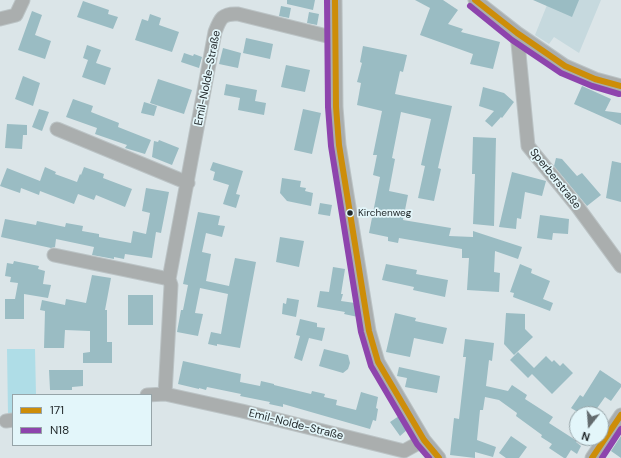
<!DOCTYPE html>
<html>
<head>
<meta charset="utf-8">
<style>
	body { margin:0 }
	#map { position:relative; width:621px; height:458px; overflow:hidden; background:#dbe5e8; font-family:"DM Sans",sans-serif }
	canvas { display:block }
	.legend { position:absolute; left:12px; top:394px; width:140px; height:52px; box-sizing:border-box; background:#e3f6fa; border:1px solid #96a4a8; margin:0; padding:5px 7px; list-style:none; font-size:12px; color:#232a2c }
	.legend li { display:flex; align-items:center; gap:8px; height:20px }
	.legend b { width:20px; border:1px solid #96a4a8 }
	.north { position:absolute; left:569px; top:406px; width:40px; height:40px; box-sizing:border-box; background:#e3f6fa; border:1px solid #96a4a8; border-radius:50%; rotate:197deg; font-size:11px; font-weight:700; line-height:16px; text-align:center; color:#232a2c }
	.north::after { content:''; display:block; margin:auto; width:14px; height:18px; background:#636b6e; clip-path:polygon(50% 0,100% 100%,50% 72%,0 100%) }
</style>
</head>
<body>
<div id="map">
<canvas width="621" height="458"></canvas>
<ul class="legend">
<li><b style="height:5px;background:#cd8d09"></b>171</li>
<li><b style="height:5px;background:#8e44ad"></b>N18</li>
</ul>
<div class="north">N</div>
</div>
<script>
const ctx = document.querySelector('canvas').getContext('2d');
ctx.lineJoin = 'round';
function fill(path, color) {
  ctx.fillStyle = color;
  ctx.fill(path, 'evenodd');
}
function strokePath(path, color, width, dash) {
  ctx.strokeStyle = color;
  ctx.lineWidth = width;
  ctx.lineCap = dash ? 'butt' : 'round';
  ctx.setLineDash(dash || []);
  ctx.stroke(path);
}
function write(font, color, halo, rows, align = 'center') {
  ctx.font = font + ' "DM Sans",sans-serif';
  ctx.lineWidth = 3.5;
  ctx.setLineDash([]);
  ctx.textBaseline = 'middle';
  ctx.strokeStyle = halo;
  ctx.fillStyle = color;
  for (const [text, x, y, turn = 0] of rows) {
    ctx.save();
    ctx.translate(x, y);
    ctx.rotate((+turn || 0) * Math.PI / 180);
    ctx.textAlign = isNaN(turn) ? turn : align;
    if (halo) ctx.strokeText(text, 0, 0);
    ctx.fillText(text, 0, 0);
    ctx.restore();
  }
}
const built = new Path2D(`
	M549,0H601L579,53L554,37L549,44L535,35Z`);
const green = new Path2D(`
	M7,349H35L36,395H13V415H8Z`);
const building = new Path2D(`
	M287,0H315L313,10L287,4Z
	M415,0H443L458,10L448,24L463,29L461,32L500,42L493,69L470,64L473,54L420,35L430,8Z
	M533,0H579L572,17Z
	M83,1L109,10L108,14L118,17L113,29L77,17Z
	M281,6L291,8L289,18L279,16Z
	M32,11L42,15L35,35L51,41L45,59L18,50Z
	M309,12L319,14L317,25L307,23Z
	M150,14L161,18L159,25L179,32L172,52L135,40L142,19L148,21Z
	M246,38L273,44L270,59L243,53Z
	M87,45L101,50L96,63L111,68L105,85L82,77L88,60L83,58Z
	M363,46L407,55L403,72L400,71L395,94L452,106L438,168L441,169L434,201L418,198L425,166L421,165L431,119L401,112L392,158L395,159L389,191L408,195L403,220L451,228L449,236L473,237V231L522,247L518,259L495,251L494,272L500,273L499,292L467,290L469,258H462V249L399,238L398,243L388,241V237L369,233L380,177L373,175L377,155H373L382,111L357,105L361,83L357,82L362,63L360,62Z
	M223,48L241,53L238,68L219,64Z
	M184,53L193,56L194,54L202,57L199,68L181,62Z
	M286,65L310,70L305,92L281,87Z
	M23,76L40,83L33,106L15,99Z
	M158,79L192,90L184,114L150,103Z
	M226,84L257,90L255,101L266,103L264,115L238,110L240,98L224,95Z
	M582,86L611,99L605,111L621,113V125L574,104Z
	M483,87L504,93L514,102L502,118L501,117L492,127L485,121L494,111L479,106Z
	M73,99L93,106L91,112L119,123L118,127L151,140L145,154L125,148L127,145L95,134L97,128L66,117Z
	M144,102L157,106L154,116L141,113Z
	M39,109L49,112L42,131L32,127Z
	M303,109L321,113L312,154L294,150Z
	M7,124L27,125V135H23L22,149L5,148Z
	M473,137L496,138L494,226L473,224L475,174H472Z
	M159,140L179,148L172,165L152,157L154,141L158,142Z
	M556,158L562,159L577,176L582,173L601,195L587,206L554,166Z
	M612,161L621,163V202L606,198Z
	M213,162L243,171L236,194L240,195L236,208L223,204L229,185L213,180L215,172L210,170Z
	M45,167L56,172L55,174L77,182L80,174L81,175L84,167L104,174L103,178L132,189L125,207L96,195L94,200L78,194L74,204L40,191L39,195L21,188L20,193L0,186L7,168L40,181Z
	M512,172L546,181L542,196L525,192L521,219L517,218L516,229L499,227Z
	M282,178L301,181L300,187L306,188L305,191L313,193L311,206L287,201L280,193Z
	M146,188L169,192L161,233L156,232L152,258L125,254L124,259L114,257V259L92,255L94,247L56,239L55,247L51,248L1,237L5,219L36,225L37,221L65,227L66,223L83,226L82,231L99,234V237L131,243L133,231L146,234L150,213L142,211Z
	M320,203L332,205L330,216L318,214Z
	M198,212L220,216L218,225L225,226L222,237L206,233L202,252L211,254L206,281L229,286L235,258L256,262L240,348L217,344V346L208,344L211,332L221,334L228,294L200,288L195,313L203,314L198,336L177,332L181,310H183L188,285L183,284Z
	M540,215L569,219L568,234L553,233L552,240L537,238Z
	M280,237L304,241L299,267L276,262Z
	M14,261L39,266L38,269L45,271L43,284L51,285L48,298L24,294V319H5V299H15L18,283L10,282L11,277L5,276L7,263L13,264Z
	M386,264L417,270L416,274L448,280L445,297L413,290L414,287L382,280Z
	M520,264L532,269L531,273L550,281L543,299L553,303L550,311L513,297L514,293L510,292Z
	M333,267L345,269L341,294H343L341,301L355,303L358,317L344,314L345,312L317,307L320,291L329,292Z
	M92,275L111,278L105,310H107V342H112V363H83V353L90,352V331L65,330L64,348H44L45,311L40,310L42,300L65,305L66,299L86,303Z
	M128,295H153V325H128Z
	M287,298L299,300L296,317L282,314L283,303L286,304Z
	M395,313L416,318L415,321L447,328L443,344L414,338L410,357L386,352Z
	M506,313L525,314V329L533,337L514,355L504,344Z
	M300,319L317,323V327L325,328L322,341L309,338L302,361L294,358L300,336L296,335Z
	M465,339L494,343L492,361L489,360L486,386L508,391L512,385L527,395L525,399L553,417L549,423L577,441L576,442L581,446L577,454L571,450L566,458H564L549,448L552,444L541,437L542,435L516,416L517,413L499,400L485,397L483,410H480L477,440L496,447L493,457L475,452V458L450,455L454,418L459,419L466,357H463Z
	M324,349L348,355L350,363L348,369L343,373L319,366Z
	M518,352L534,368L546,356L552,362L554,360L560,366L563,363L573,373L552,394L532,374L528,378L510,360Z
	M183,361L241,374L240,382L260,386L261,381L274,384V385L311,394L312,391L325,394L324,397L337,400L336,405L356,410L361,392L378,397L376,408L378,409L376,421L373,420L370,429L283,404V407L269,404L270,402L240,396L241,394L207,387L206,390L199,388V389L178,384Z
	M399,367L440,376L437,393L405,387L407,378L397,376Z
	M49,370H83V386L72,387V390H50Z
	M600,370L621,384V387L611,401L605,397L593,414H581L571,408L580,395L583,397Z
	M399,416L408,429L400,436L390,422Z
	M511,436L527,447L519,458H506L499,453Z
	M621,436V458L611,451Z`);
const street = new Path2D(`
	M335,0L336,107L339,145L369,331L378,362L424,440L439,458
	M475,0L517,33L565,66L595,79L621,86
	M0,19L16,15L23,0
	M517,33L528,146L577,206L621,266
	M57,129L188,183
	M54,255L169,279
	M165,394L171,285L169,279L215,32C220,19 222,13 238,14L335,38
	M147,395L165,394L242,411L404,451L424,440
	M6,421L13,420
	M592,458L621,415`);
const bus1 = new Path2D(`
	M335,0L336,107L339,145L369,331L378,362L424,440L439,458
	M475,0L517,33L565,66L595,79L621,86
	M592,458L621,415`);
const bus2 = new Path2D(`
	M327,0L328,107L331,146L361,332L371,366L417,444L429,458
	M470,6L512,40L561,73L592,86L619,94
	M602,458L621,429`);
const markers = [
	[350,213,3.5,"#232a2c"]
];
const busNames = [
	["Kirchenweg",358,213]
];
const streetNames = [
	["Emil-Nolde-Straße",208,78,-79],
	["Sperberstraße",555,179,51],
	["Emil-Nolde-Straße",296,425,14]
];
fill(built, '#c6d9de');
fill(green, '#afdde7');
fill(building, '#9abcc3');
strokePath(street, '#bbc3c5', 15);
strokePath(street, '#aaaeae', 13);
strokePath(bus1, '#cd8d09', 6);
strokePath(bus2, '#8e44ad', 6);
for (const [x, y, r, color] of markers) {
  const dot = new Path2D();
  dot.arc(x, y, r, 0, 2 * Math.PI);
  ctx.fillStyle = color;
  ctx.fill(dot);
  strokePath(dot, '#e3f6fa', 1.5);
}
write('10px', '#232a2c', '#e3f6fa', busNames, 'left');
write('11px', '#232a2c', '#e3f6fa', streetNames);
</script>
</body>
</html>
